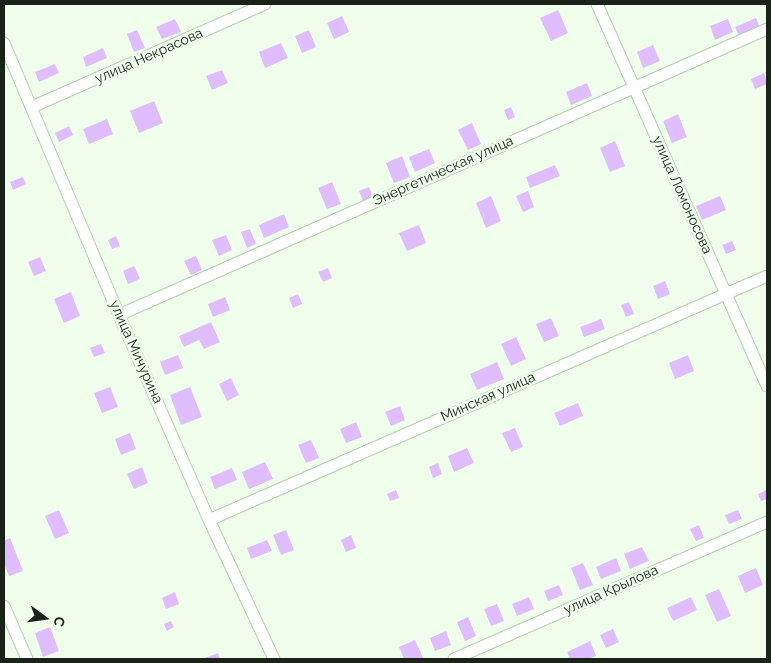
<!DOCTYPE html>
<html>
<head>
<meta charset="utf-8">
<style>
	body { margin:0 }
	#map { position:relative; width:771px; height:663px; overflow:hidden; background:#efffec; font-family:Raleway,sans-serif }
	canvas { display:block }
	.frame { position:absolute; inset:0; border:5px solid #192318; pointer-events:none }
	.north { position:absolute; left:20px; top:593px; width:50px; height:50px; -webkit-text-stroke:4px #efffec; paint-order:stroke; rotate:104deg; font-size:14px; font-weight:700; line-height:20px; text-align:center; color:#192318 }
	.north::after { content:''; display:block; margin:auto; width:18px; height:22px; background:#192318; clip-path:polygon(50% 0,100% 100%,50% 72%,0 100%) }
</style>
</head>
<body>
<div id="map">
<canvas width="771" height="663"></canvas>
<div class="frame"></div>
<div class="north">С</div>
</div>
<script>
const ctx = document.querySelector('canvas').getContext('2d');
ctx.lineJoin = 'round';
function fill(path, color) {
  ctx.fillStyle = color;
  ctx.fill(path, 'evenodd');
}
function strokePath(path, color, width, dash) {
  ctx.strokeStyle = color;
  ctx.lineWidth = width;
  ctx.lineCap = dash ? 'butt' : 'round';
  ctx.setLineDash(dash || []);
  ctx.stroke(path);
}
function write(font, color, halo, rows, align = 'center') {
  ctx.font = font + ' Raleway,sans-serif';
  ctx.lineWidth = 5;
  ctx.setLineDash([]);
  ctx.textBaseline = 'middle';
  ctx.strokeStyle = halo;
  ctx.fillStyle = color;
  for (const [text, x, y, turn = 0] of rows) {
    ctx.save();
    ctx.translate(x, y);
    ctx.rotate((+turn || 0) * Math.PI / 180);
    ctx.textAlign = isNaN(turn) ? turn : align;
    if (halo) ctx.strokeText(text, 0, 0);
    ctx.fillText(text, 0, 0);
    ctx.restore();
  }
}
const building = new Path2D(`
	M558,10L568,33L551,41L540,18Z
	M342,16L349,32L334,39L327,23Z
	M756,18L760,28L739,36L735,27Z
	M175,19L181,32L162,39L156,27Z
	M728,19L733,32L715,40L710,26Z
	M137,30L145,48L134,52L127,34Z
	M309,30L316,47L302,53L295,36Z
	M281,43L288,58L265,68L259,52Z
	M653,45L660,61L643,68L637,52Z
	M103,48L107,58L86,67L83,57Z
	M55,64L59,73L39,82L35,72Z
	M222,70L228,83L212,90L206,76Z
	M764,73L767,84L755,89L751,79Z
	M587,83L592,96L571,105L566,92Z
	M154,101L163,123L139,133L130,111Z
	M511,107L515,117L508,120L504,110Z
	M678,114L687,137L672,143L663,121Z
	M107,119L113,134L89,144L83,129Z
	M472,123L481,144L468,150L458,130Z
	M69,126L73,135L59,142L55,133Z
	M615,141L625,166L610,172L600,148Z
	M429,149L435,163L415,172L409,157Z
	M402,156L410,177L394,183L386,163Z
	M555,165L560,176L530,188L526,177Z
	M23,177L26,184L13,190L10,182Z
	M332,182L341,204L327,209L318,188Z
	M369,187L374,199L364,203L359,191Z
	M528,191L534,207L523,212L516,196Z
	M491,196L501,221L486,228L476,203Z
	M720,196L726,210L702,220L696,206Z
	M284,214L289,227L264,238L259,225Z
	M419,225L426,243L407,251L399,233Z
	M250,229L256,244L247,248L241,232Z
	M226,235L232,250L219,256L212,240Z
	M116,236L120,246L112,249L108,240Z
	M732,241L736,250L726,254L722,245Z
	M196,256L202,270L191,275L184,261Z
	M40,257L46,271L34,276L28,262Z
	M134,266L140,279L128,284L123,271Z
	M328,268L332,278L323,282L318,272Z
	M665,281L670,294L658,299L653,286Z
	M71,292L80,316L64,323L54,299Z
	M298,294L302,304L293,308L289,298Z
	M225,297L230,310L213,317L208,304Z
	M629,302L634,314L626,317L621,305Z
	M551,318L559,336L544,342L536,324Z
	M601,319L605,329L584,337L580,327Z
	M211,322L220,342L204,349L199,340L184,347L179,336Z
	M516,337L526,359L511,366L501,344Z
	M101,344L105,353L94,357L90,348Z
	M178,355L183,368L165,375L160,362Z
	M688,355L694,371L675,379L669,363Z
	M497,362L504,379L477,390L470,374Z
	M231,378L239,395L227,401L219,384Z
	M110,387L118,407L102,413L94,393Z
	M190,387L202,417L181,425L170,395Z
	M578,403L583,416L560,426L554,413Z
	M400,406L405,420L391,426L385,412Z
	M356,422L362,437L346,443L340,429Z
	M515,428L523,447L511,452L502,433Z
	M130,433L136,449L121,455L115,439Z
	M311,440L319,458L306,463L298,445Z
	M467,448L474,463L454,472L448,456Z
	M265,462L273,479L249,489L242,472Z
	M438,463L442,474L433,478L429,467Z
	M142,467L148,483L134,489L127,474Z
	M232,468L237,480L215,489L210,477Z
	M396,490L399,498L390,501L387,494Z
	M767,490V499L761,501L758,494Z
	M59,510L69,533L55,539L45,516Z
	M738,510L742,519L729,524L725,515Z
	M699,525L704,538L696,541L690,529Z
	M286,530L294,550L281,555L273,535Z
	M351,535L356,548L346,552L341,540Z
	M10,538L23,571L9,576L4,564V541Z
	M267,540L272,551L251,559L247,548Z
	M642,547L649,561L630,569L624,554Z
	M616,558L621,571L601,579L596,567Z
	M583,563L593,585L580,590L571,568Z
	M756,568L763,585L745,593L738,576Z
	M559,585L563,595L548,601L544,591Z
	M719,589L731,616L717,622L705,595Z
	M175,592L179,604L166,609L162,598Z
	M529,597L534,609L517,616L512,604Z
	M691,597L697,610L673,621L667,608Z
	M497,604L504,621L491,626L484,609Z
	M468,617L476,636L465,641L457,622Z
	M171,621L174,627L167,631L164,624Z
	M50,627L59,651L43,657L35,633Z
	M613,629L619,642L606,648L600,635Z
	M446,631L451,645L435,651L430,638Z
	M415,640L423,658L404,659L399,647Z
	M590,641L596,656L588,659H570L567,652Z
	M218,653L220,659H202Z`);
const minor = new Path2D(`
	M597,4L767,386
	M4,43L119,315L209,520L274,659
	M32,107L265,4
	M119,315L767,29
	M209,520L767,276
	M4,606L27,659
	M454,659L767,522`);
const streetNames = [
	["улица Некрасова",149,56,-24],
	["Энергетическая улица",443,171,-24],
	["улица Ломоносова",682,195,66],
	["улица Мичурина",136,352,66],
	["Минская улица",488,397,-24],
	["улица Крылова",611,590,-24]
];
fill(building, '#dfbdfe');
strokePath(minor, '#b3cdb0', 13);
strokePath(minor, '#fff', 11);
write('14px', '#192318', '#efffec', streetNames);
</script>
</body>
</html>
